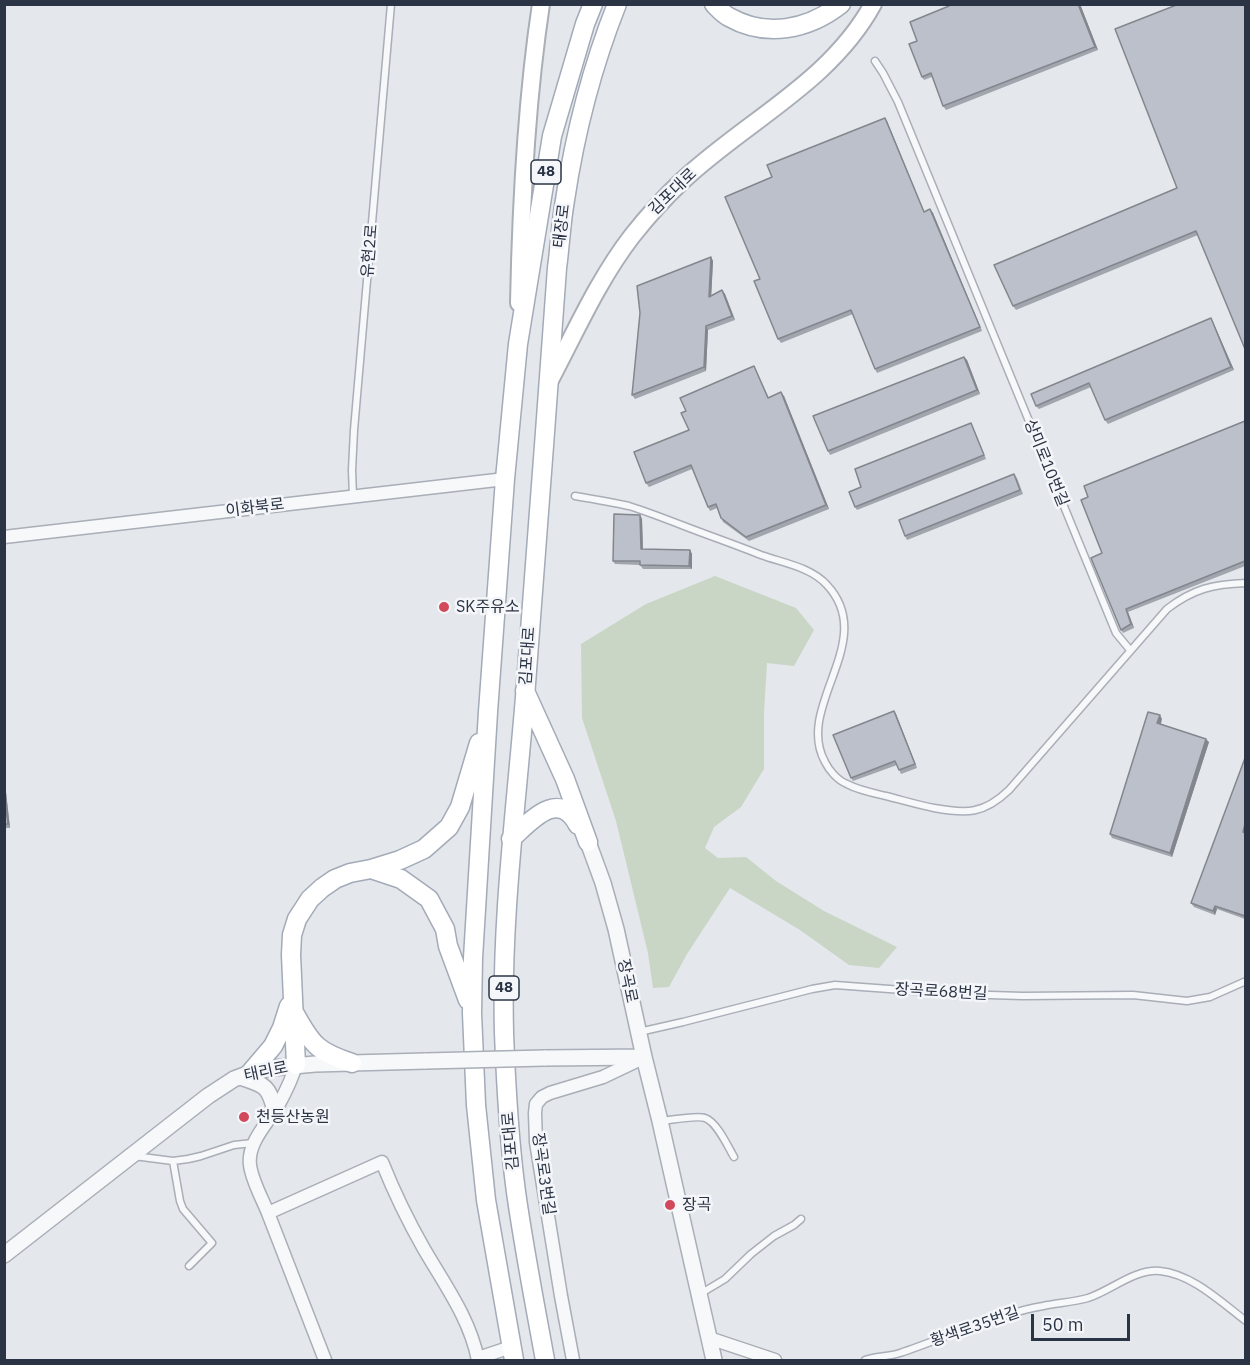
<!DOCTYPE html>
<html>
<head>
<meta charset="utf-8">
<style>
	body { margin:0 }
	#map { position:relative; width:1250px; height:1365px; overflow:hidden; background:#e4e7ec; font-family:"IBM Plex Sans",sans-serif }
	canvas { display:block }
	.frame { position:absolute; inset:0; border:6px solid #2b3445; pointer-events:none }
	.scale { position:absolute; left:1031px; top:1314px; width:99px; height:27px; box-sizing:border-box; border:3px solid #2b3445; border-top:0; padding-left:8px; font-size:18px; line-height:21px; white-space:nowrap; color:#2b3445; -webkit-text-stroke:4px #f4f6f9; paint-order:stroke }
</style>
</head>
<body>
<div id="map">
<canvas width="1250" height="1365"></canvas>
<div class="frame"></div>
<div class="scale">50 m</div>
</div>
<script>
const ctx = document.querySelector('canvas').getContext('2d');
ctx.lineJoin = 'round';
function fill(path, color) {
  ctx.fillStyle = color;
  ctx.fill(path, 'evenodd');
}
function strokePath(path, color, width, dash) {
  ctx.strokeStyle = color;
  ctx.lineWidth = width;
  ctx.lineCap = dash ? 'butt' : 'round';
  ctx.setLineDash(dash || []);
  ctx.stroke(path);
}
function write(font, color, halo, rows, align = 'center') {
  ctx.font = font + ' "IBM Plex Sans","Noto Sans KR",sans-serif';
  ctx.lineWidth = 5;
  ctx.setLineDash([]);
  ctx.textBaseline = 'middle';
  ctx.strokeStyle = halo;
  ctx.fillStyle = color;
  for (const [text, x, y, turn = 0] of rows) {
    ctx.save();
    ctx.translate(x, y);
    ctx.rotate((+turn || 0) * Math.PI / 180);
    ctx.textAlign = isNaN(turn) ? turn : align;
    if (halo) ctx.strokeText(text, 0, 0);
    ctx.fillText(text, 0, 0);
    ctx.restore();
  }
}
const green = new Path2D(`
	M715,576L796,608L814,630L794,666L767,663L764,713V769L741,807L714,827L705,848L718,858L746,857L776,881L824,911L897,947L879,968L849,965L800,930L730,888L687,954L669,987L653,988L648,953L616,821L582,718L581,644L646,604Z`);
const service = new Path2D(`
	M875,61L883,73L898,102L1116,633L1130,650
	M575,496C593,499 611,502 629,506C648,512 666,519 684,526C710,536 736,545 761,555C783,563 811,567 827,585C879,641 794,706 825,762C829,770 837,780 847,784C858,790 873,793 886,796C902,800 918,805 934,808C967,814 984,814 1009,790L1167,609C1193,589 1213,584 1246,583
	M353,497L352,470L354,430L391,4
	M639,1032L683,1022L812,989L835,985L957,994L1023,996L1133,995L1187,1001L1210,997L1246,981
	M661,1121C671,1120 697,1115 705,1118C717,1122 728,1147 734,1157
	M134,1156L173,1161L188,1159L201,1156L234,1145L253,1143
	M173,1161L180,1201L183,1209L212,1243L189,1266
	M700,1294L725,1279L751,1254L774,1236L794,1225L801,1219
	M865,1360C876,1356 888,1357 900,1353C936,1341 971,1325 1008,1315C1019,1311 1031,1308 1043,1306C1058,1303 1073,1302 1088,1298C1112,1290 1134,1269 1160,1271C1192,1274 1221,1302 1246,1321`);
const minor = new Path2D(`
	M4,537L505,479
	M296,1065C292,1079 286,1091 279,1104C269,1122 247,1142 250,1165C252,1181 262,1198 268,1213L382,1162C394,1192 408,1221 424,1249C445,1285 470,1319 478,1360
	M268,1213L325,1360
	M709,1338L775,1360
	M478,1358L511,1347
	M573,1360L561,1296L536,1142L535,1113L536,1104L542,1097L550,1093L603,1077L643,1058`);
const tertiary = new Path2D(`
	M588,842L603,883L616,929L644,1057L660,1121L714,1360
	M544,1058L644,1057
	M240,1077C264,1085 269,1085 275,1111
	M4,1255L208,1096L234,1079L250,1073L272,1068L315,1064L426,1061`);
const secondary = new Path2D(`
	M519,303C521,203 526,103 541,4
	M549,382C575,333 598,280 632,236C647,217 663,199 681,182C744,122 830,83 873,4`);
const primary = new Path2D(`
	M714,4C718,8 723,14 729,17C766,38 808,30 841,4
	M525,691L565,779L588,842
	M511,839C531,821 558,788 578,825
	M371,869L401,879L429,899L445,929L448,946L468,1000
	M295,1014C312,1045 318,1052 352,1063
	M296,1065L291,955L292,935L297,919L310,899L322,888L335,879L350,873L371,869L400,860L424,849L449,827L460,807L479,743
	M250,1073L273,1046L282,1028L289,1006
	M514,1360L486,1200L476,1105L472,1013L473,958L488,712L505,479L518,344L552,136L585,24L593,4
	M545,1360C535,1305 524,1249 516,1192C509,1140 506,1086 504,1033C501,920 516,809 525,697C537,554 546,411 557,268C560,246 561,222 565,200C575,133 592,67 617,4`);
const tertiaryBridge = new Path2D(`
	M426,1061L544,1058`);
const wall = new Path2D(`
	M948,4H1080L1098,50L946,110L943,106L932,77L924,80L922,77L917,41L949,6Z
	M885,118L887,121L924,212L930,209L933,213L982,331L877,373L875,369L853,314L781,343L778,339L760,279L772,177Z
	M1177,188L1198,235L1016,310L1013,306Z
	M711,257L713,261L711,296L722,290L725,294L735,320L708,330L706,371L635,399L632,395Z
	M1211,318L1213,322L1234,370L1108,424L1105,420L1091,387L1039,409L1036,406Z
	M964,357L967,360L980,394L830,455L828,451Z
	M754,366L756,370L769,398L784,396L829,509L749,541L723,522L721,518L717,508L710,511L708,507L692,469L649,487L646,483L689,430L686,411Z
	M1245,421V566L1128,612L1134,628L1123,633L1121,630L1102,553Z
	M973,427L986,459L857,510L855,507L861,487Z
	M1014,474L1017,478L1023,494L907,540L905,536Z
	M640,515L642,519L643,549L690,550L692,554V569H643L640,565L615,564L613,561Z
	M896,714L917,768L901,774L897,765L853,781L851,778Z
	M1162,719L1161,724L1209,742L1172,857L1112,838L1110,834Z
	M1245,758V919L1217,909L1215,915L1194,907L1191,903Z
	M4,774L10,828H4Z`);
const shadedWall = new Path2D(`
	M1078,4H1080L1098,50L1095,47Z
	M885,118L887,121L926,216L924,212Z
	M930,209L933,213L982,331L980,327Z
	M711,257L713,261L711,301L709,297Z
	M722,290L725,294L735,320L732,316Z
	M1211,318L1213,322L1234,370L1231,367Z
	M706,326L708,330L706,371L704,367Z
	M964,357L967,360L980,394L977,390Z
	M781,392L784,396L829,509L826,505Z
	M640,515L642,519L643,552L641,549Z
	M690,550L692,554V569L689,566Z
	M1126,609L1128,612L1134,628L1131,624Z
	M894,711L896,714L917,768L915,764Z
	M1160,715L1162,719L1160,726L1157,723Z
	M1206,739L1209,742L1172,857L1170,853Z
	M4,774L10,828L8,824L4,794Z
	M1215,906L1217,909L1215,915L1213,911Z`);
const building = new Path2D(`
	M948,4H1078L1095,47L943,106L931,73L922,77L909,44L917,41L910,22L949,6Z
	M1179,4H1245V349L1196,231L1013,306L994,265L1177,188L1115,29Z
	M885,118L924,212L930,209L980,327L875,369L851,310L778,339L754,281L760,279L725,197L772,177L767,165Z
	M711,257L709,297L722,290L732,316L706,326L704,367L632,395L640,313L637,286Z
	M1211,318L1231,367L1105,420L1089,383L1036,406L1031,394Z
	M964,357L977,390L828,451L813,416Z
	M754,366L768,398L781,392L826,505L746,537L721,518L716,504L708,507L691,465L646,483L634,452L689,430L681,413L686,411L680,398Z
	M1245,421V561L1126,609L1131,624L1121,630L1091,558L1102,553L1081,500L1088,497L1084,486Z
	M971,423L984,455L855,507L849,492L861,487L855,469Z
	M1014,474L1020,490L905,536L899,520Z
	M614,514L640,515L641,549L690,550L689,566L640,565V561H613Z
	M894,711L915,764L899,770L895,761L851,778L833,735Z
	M1148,712L1160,715L1157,723L1206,739L1170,853L1110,834Z
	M1245,758V824L1243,832L1245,833V916L1215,906L1213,911L1191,903Z
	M4,794L8,824H4Z`);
const markers = [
	[444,607,6,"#d1495b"],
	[244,1117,6,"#d1495b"],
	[670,1205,6,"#d1495b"]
];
const shields = [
	[546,172,30],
	[504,988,30]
];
const shieldNames = [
	["48",546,172],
	["48",504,988]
];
const streetNames = [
	["김포대로",673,192,-44],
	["태장로",562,226,-83],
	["유현2로",370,251,-85],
	["상미로10번길",1046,463,68],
	["이화북로",255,508,-7],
	["김포대로",528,656,-86],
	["장곡로",627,981,78],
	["장곡로68번길",941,992,3],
	["태리로",266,1072,-12],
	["김포대로",511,1141,-95],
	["장곡로3번길",543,1174,82],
	["황색로35번길",975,1327,-19]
];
const poiNames = [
	["SK주유소",456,607],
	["천등산농원",256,1117],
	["장곡",682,1205]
];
fill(green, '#c9d6c5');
strokePath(service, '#a9aeb7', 9);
strokePath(minor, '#a9aeb7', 15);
strokePath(tertiary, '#a9aeb7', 18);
strokePath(secondary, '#a9aeb7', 20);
strokePath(primary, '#a3abb8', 21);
strokePath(service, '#f7f8fa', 6);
strokePath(minor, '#f7f8fa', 12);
strokePath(tertiary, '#f7f8fa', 15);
strokePath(secondary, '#fff', 16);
strokePath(primary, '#fff', 18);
strokePath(tertiaryBridge, '#a9aeb7', 18, []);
strokePath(tertiaryBridge, '#f7f8fa', 15);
fill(wall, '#a1a5ae');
fill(shadedWall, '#83868d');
fill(building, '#bbc0ca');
strokePath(building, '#83868d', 1.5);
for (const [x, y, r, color] of markers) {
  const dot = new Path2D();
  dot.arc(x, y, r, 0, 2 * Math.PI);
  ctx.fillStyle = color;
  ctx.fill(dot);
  strokePath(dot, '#f4f6f9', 2);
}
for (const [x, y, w] of shields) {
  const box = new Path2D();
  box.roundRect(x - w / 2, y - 12, w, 24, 4.5);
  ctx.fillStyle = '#f4f6f9';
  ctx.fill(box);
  strokePath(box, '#2b3445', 1.5);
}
write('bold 15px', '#2b3445', null, shieldNames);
write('16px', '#2b3445', '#f4f6f9', streetNames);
write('16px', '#2b3445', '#f4f6f9', poiNames, 'left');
</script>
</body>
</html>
